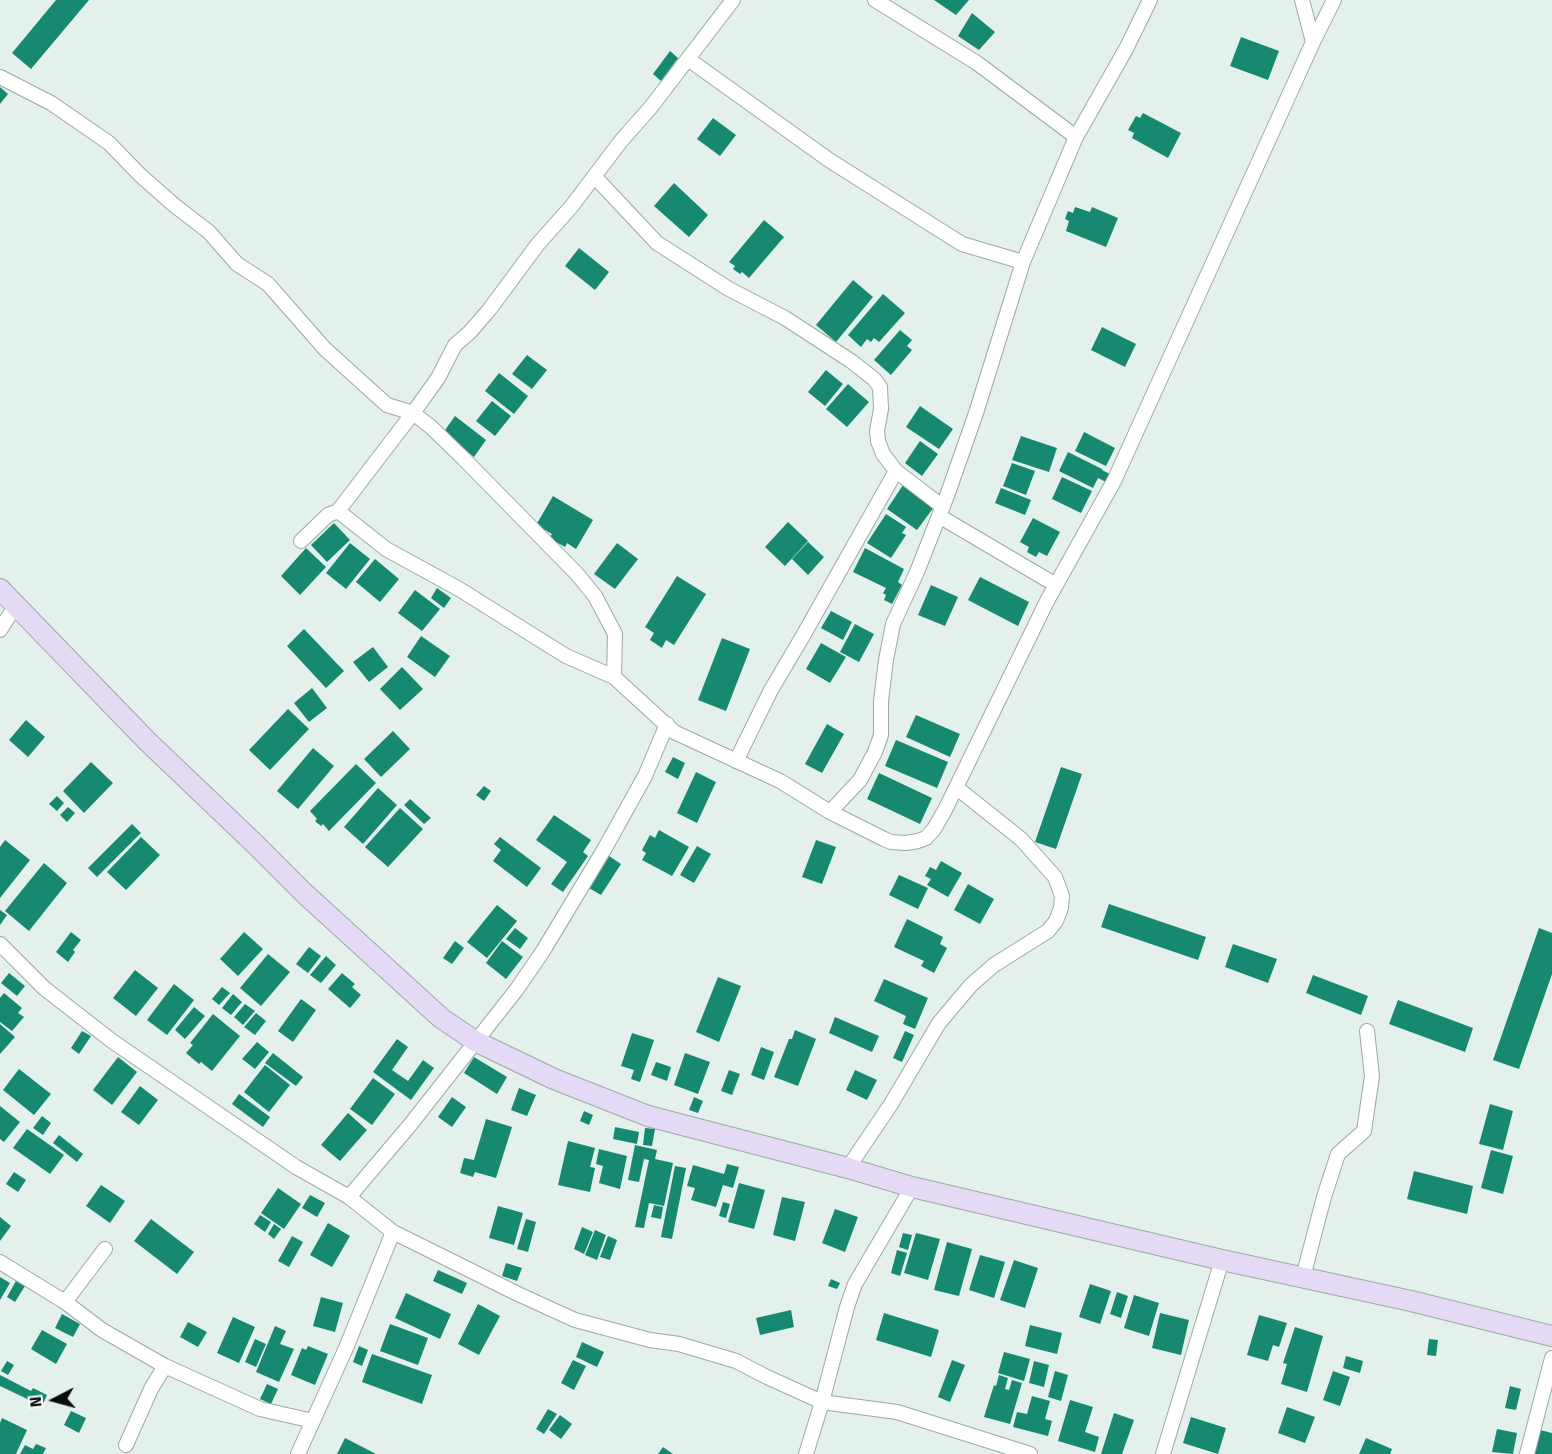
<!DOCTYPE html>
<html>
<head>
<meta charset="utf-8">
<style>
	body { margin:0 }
	#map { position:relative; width:1552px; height:1454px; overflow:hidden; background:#e4f0ec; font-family:"Fira Sans",sans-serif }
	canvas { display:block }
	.north { position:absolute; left:24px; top:1370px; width:60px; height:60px; -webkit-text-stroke:4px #fff; paint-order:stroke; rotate:264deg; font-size:16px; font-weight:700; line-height:24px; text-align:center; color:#090d0c }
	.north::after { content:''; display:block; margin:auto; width:21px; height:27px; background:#090d0c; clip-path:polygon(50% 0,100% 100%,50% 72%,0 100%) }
</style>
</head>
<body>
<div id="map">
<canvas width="1552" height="1454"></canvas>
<div class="north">N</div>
</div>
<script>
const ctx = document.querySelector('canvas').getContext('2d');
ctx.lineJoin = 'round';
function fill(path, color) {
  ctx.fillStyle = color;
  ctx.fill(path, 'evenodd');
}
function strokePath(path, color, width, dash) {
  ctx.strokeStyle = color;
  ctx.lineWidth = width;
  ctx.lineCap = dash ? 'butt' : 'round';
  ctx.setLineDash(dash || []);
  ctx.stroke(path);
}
const building = new Path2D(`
	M56,0H89L31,69L12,53Z
	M934,0H969L956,15Z
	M972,13L995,32L979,50L958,36Z
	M1241,37L1279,51L1268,80L1230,66Z
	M670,51L678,58L661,81L653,74Z
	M0,87L8,94L0,104Z
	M1143,113L1181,133L1168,158L1132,138L1134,133L1128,130L1136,116L1140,118Z
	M713,118L736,135L720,156L697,139Z
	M674,183L708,215L689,237L654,206Z
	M1075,207L1090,212L1092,207L1118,218L1106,247L1066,231L1069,221L1065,219L1068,211L1073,213Z
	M764,220L784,237L749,278L742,272L740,274L733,269L735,266L729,262Z
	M579,248L609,272L595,290L565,266Z
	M853,280L873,297L836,342L816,325Z
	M883,294L905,313L879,342L874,338L871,342L867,339L861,347L848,335Z
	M1102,327L1136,344L1125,367L1091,350Z
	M900,330L912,340L907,346L912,350L891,375L874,360Z
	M527,355L547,370L532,389L512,374Z
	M826,370L843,384L825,406L808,392Z
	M499,373L528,396L514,414L485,391Z
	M848,384L869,402L847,427L826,409Z
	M492,401L511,416L495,436L476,421Z
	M920,406L953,429L939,449L906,427Z
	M455,416L486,440L474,457L443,433Z
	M1084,432L1115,448L1106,466L1075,451Z
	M1021,436L1057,448L1049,472L1012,460Z
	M920,441L938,454L922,476L905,463Z
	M1068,452L1102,469V470L1112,475L1108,483L1098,478L1093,488L1059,471Z
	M1012,463L1035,471L1026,495L1003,486Z
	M1062,477L1092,491L1081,513L1052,499Z
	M903,485L934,507L917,530L887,509Z
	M1001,488L1031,500L1025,515L995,503Z
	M553,496L593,520L576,549L567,543L565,547L549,538L552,534L536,525Z
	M886,514L906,527L902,533L906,535L891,558L867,543Z
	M1033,518L1060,532L1047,556L1039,552L1036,557L1027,552L1029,547L1020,542Z
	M788,522L808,541L785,566L765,547Z
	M334,523L350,540L327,562L311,545Z
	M808,542L824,557L808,575L792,559Z
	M350,543L370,559L346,589L326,573Z
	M617,543L638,559L615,589L594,574Z
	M306,548L326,567L300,595L281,576Z
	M865,548L904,569L898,582L902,585L892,604L884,600L886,595L883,593L886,588L853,572Z
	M375,559L399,579L380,602L356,582Z
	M677,576L706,594L674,645L666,640L662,648L650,640L654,633L645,627Z
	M980,577L1029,602L1018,626L968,600Z
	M931,585L958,597L945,626L918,615Z
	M437,588L451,598L444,608L431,598Z
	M415,590L440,609L422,631L398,613Z
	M831,611L852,622L843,640L821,628Z
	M855,624L874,634L859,662L840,652Z
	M304,629L344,671L326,688L287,646Z
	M421,636L450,656L435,677L407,657Z
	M722,638L750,649L726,711L698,700Z
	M821,643L846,657L830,683L806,669Z
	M373,647L388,667L369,682L353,662Z
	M402,667L423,689L400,710L380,689Z
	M312,688L327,708L309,722L294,703Z
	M288,709L309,729L270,770L249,750Z
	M916,715L960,734L950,757L906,737Z
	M26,720L45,737L28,757L9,740Z
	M827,724L844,734L822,773L805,764Z
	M393,731L410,749L381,777L364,759Z
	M896,740L948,762L937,788L885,766Z
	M313,748L334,766L298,809L277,791Z
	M673,757L685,763L678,779L665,772Z
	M91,762L113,783L84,813L63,791Z
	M356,764L376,783L329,831L323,824L321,826L315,821L317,819L310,811Z
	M1061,767L1082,774L1056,849L1035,842Z
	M696,772L716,782L697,823L677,813Z
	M879,773L932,798L920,824L867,799Z
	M484,786L491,791L484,801L476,795Z
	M378,788L397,805L363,844L344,827Z
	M57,796L64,803L57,811L49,804Z
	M410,799L431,818L424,824L404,805Z
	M68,807L75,813L67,822L60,815Z
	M400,808L423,829L388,867L365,847Z
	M554,815L591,840L583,852L588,856L563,892L551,884L567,862L536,840Z
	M132,824L141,833L97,877L88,868Z
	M659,830L689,847L672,876L642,860L646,853L642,850L650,835L655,838Z
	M141,837L160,855L126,890L107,872Z
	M500,837L541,868L527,887L493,861L501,850L494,844Z
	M5,840L30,860L0,898V847Z
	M816,840L836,847L822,884L802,877Z
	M697,846L711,854L694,883L680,875Z
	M609,856L621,864L601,895L589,888Z
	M941,861L962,873L948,897L927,885L931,879L925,876L930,867L936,870Z
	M44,863L67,883L29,931L5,911Z
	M899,875L928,888L918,909L889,895Z
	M968,884L994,899L980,924L954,910Z
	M1109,904L1206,937L1198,960L1101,927Z
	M497,905L517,921L487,958L467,942Z
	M0,910L7,915L0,925Z
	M907,919L943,937L940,944L947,948L934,973L921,966L924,961L894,947Z
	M515,928L528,938L520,949L506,939Z
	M1539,928L1552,933V974L1519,1069L1493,1060Z
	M71,932L81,940L73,950L75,952L68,962L56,952Z
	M244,932L263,949L238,976L220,959Z
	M455,941L464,948L452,964L443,958Z
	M502,941L523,957L506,979L486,963Z
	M1233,944L1277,959L1268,983L1225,967Z
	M309,947L321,956L308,973L296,964Z
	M268,954L290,972L261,1006L240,988Z
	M326,956L336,965L321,983L310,975Z
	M135,970L158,988L136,1016L113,998Z
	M9,973L25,986L17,996L1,983Z
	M342,973L355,984L352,987L361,995L350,1008L328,989Z
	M1313,975L1368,996L1361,1015L1306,993Z
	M718,977L741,986L719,1042L696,1032Z
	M884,979L928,998L915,1029L903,1024L906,1016L874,1001Z
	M174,984L194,1000L167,1035L147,1020Z
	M222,987L230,993L219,1005L212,999Z
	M4,993L22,1008L18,1013L24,1017L12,1031L0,1022V998Z
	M233,994L242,1002L231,1015L222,1008Z
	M301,999L316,1010L293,1042L278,1031Z
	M1398,1000L1473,1028L1465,1052L1389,1024Z
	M245,1004L255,1011L243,1025L234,1017Z
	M194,1007L205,1016L185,1039L175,1030Z
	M256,1013L266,1021L255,1035L244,1027Z
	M213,1014L240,1036L212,1071L201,1062L199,1064L186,1053L193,1045L190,1043Z
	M835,1017L879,1036L872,1052L829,1033Z
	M0,1024L15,1037L0,1054Z
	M795,1030L816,1039L798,1086L774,1077L789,1039H792Z
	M82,1031L91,1036L79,1054L71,1048Z
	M905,1031L914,1035L902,1062L893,1058Z
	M632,1033L654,1040L640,1082L631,1079L634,1070L621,1066Z
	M397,1039L408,1047L392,1070L408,1081L423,1060L434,1068L411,1100L373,1072Z
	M257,1042L269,1052L255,1069L242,1059Z
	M761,1047L774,1052L764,1080L751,1075Z
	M273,1053L303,1077L296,1086L265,1063Z
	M685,1053L710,1062L698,1094L674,1085Z
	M118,1057L137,1072L112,1105L93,1090Z
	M474,1057L507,1077L497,1094L464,1073Z
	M656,1062L671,1067L667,1081L651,1075Z
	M265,1065L290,1085L269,1112L244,1092Z
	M19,1069L51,1094L34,1115L3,1090Z
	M729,1070L740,1074L732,1095L721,1091Z
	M855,1070L877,1080L867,1100L846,1090Z
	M373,1078L395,1094L372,1125L350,1109Z
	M140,1086L158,1100L139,1125L121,1112Z
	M519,1088L536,1095L527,1116L511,1110Z
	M239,1094L270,1117L263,1127L232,1104Z
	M452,1097L466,1107L452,1127L438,1117Z
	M694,1097L703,1101L698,1113L689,1110Z
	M1490,1104L1513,1111L1503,1150L1479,1144Z
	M0,1106L20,1122L4,1142L0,1139Z
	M584,1111L593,1115L589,1125L580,1121Z
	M348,1113L367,1130L340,1161L321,1145Z
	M42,1116L51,1123L43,1135L33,1128Z
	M486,1119L512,1127L496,1178L475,1172L473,1177L460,1173L464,1158L474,1160Z
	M615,1127L639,1132L637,1144L613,1139Z
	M645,1128L655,1129L652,1146L643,1145Z
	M27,1129L64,1155L50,1174L13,1148Z
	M59,1135L83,1154L77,1162L53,1143Z
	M568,1141L595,1148L590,1167L595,1168L590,1192L558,1185Z
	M635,1145L657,1150L655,1159L673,1163L664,1206L649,1203L644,1228L635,1227L649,1160L644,1159L639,1182L628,1180Z
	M599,1149L627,1156L620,1189L599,1183L603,1166L596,1164Z
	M1491,1150L1513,1156L1503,1194L1481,1188Z
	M727,1164L739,1167L733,1188L723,1185L716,1207L691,1200L695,1188L687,1186L693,1165L724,1174Z
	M675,1166L686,1168L672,1239L661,1237Z
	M1414,1171L1473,1186L1467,1214L1407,1199Z
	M14,1172L26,1180L18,1192L6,1184Z
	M739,1183L765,1190L754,1229L728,1222Z
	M101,1185L125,1201L110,1223L86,1206Z
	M278,1188L301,1204L284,1229L261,1213Z
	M310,1195L325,1203L317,1217L302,1208Z
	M782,1197L805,1202L795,1241L773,1235Z
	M723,1202L730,1204L726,1218L719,1216Z
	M654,1205L663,1207L661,1219L651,1217Z
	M498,1206L523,1213L514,1245L489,1238Z
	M835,1209L858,1217L845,1252L822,1243Z
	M260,1215L271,1222L265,1232L254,1224Z
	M0,1217L11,1226L0,1241Z
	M151,1219L194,1252L177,1274L134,1241Z
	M526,1219L536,1222L528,1252L517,1249Z
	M328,1223L350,1236L332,1267L310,1255Z
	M274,1224L281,1229L274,1239L268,1234Z
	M582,1227L593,1232L584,1254L574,1249Z
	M595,1230L606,1235L597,1260L585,1255Z
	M903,1233L912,1235L908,1250L899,1247Z
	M916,1233L940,1239L928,1280L904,1273Z
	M292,1236L303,1242L289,1267L278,1261Z
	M608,1236L617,1240L610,1260L600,1257Z
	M947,1242L972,1249L959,1296L934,1290Z
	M897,1250L907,1253L900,1276L891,1273Z
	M980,1255L1005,1262L994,1298L969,1290Z
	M1014,1260L1038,1268L1025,1308L1000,1300Z
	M506,1263L522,1268L517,1281L502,1276Z
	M438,1270L467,1283L462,1294L433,1281Z
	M0,1277L10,1283L0,1300Z
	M831,1279L840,1283L837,1289L828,1286Z
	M16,1281L25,1286L15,1302L7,1297Z
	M1090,1284L1111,1291L1100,1324L1079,1317Z
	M1117,1292L1128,1296L1121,1318L1110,1314Z
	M406,1293L451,1314L440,1339L395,1318Z
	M1134,1295L1159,1303L1149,1336L1124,1328Z
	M321,1297L343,1303L335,1332L313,1326Z
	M478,1304L500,1316L479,1355L458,1344Z
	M791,1310L794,1327L760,1335L756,1318Z
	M884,1313L939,1330L931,1357L876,1340Z
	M1160,1313L1189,1320L1181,1355L1152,1348Z
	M62,1314L80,1324L73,1337L55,1328Z
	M1259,1315L1287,1323L1279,1347L1273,1345L1268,1361L1247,1355Z
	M233,1317L255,1327L239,1363L217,1353Z
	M188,1322L207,1332L198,1347L180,1337Z
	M390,1324L428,1338L418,1365L380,1351Z
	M1030,1325L1062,1333L1057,1354L1025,1346Z
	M275,1326L286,1331L280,1344L294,1349L279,1382L256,1372Z
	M1295,1327L1323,1336L1307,1392L1281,1384L1287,1364L1283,1363Z
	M42,1330L67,1344L56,1364L31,1349Z
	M255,1339L266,1344L256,1367L245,1362Z
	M1429,1339L1438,1340L1436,1356L1427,1355Z
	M582,1342L604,1352L597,1367L576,1357Z
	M308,1346L328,1354L315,1385L291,1375L302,1348L306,1350Z
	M359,1346L368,1350L362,1366L353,1362Z
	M1004,1352L1030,1359L1024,1381L998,1373Z
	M372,1354L432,1375L422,1404L362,1382Z
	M1346,1356L1363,1361L1360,1373L1343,1368Z
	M573,1360L586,1366L574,1390L561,1383Z
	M952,1360L965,1365L950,1402L938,1397Z
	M7,1361L14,1365L8,1375L1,1371Z
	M1034,1361L1049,1365L1044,1387L1029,1383Z
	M1055,1371L1068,1375L1061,1401L1048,1397Z
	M1333,1371L1350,1377L1340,1406L1323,1400Z
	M0,1375L31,1391L33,1388L47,1395L42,1406L0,1386Z
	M999,1375L1008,1378L1005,1389L1009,1390L1012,1380L1022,1383L1010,1424L984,1417L994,1385L996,1386Z
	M267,1384L278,1389L271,1404L260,1399Z
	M1510,1386L1521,1389L1516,1410L1505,1408Z
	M1032,1396L1050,1401L1045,1419L1052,1421L1048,1436L1013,1427L1017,1412L1027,1414Z
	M1070,1400L1093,1407L1085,1432L1099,1437L1095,1452L1058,1441Z
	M1287,1407L1315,1417L1305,1443L1278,1433Z
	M548,1409L557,1414L544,1434L536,1429Z
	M71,1411L86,1418L79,1433L64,1425Z
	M1114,1413L1134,1420L1122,1454H1101Z
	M560,1415L572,1424L561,1439L549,1430Z
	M1191,1417L1226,1428L1218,1454L1183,1443Z
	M2,1418L27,1430L16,1454H0V1423Z
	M1497,1429L1517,1433L1513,1454L1492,1452Z
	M1540,1430L1552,1433V1454H1534Z
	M345,1438L376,1454H337Z
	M1366,1438L1392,1449L1390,1454H1359Z
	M36,1444L46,1448L43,1454H20L25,1445L33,1449Z
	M663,1447L673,1454H658Z`);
const minor = new Path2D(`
	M875,0L977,63L1076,137
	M1302,0L1313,42
	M688,59L829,160L962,244L1023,262
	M0,77L51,103L109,143L140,175L174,205L209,232L237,264L268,284L325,349L387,405L413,413L431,427L464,459L577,574L595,596L615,634L614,677
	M595,177L657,243L729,289L785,318L851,361L874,379L880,387L881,409L877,431L878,441L883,454L896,471L804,634L771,690L736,761
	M896,471L943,507
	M338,511L386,549L459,589L566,656L614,677L674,732L780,781L830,812L884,839L891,842L906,843L918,841L926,838L934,829L945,810L1047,601L1114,481L1313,42L1334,0
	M939,516L1056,585
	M301,541L328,515L338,511L413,413L438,378L455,345L470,332L489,310L538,244L571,207L621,141L651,107L733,0
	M0,630L16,605
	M830,812L860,780L875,752L881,735V701L886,660L893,624L917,572L948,493L976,413L1023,262L1076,137L1126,49L1150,0
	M0,944L44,988L112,1041L296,1167L349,1197L393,1232L518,1294L575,1320L650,1340L679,1344L736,1361L767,1377L822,1402L897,1412L1030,1454
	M848,1168L891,1104L939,1023L971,985L994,965L1048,931L1056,921L1061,908L1062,896L1055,877L1021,839L957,788
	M349,1197L410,1125L517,989L543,951L605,848L645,776L667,724
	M0,1262L65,1302L102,1330L165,1366L260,1409L313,1421
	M1303,1277L1324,1197L1338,1154L1364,1131L1372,1076L1367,1031
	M65,1302L105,1249
	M126,1445L151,1389L165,1366
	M298,1454L346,1348L393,1232
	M806,1454L822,1402L847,1307L855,1284L912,1187
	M1163,1454L1222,1260
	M1527,1454L1552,1358`);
const secondary = new Path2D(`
	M0,589L147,741L254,843L304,893L441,1018L475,1041L554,1079L648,1116L848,1168L912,1187L1222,1260L1411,1301L1552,1336`);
fill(building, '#178970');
strokePath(minor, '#9da9a4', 16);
strokePath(secondary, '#9da9a4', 22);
strokePath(minor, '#fff', 14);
strokePath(secondary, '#e4daf5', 20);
</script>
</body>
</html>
